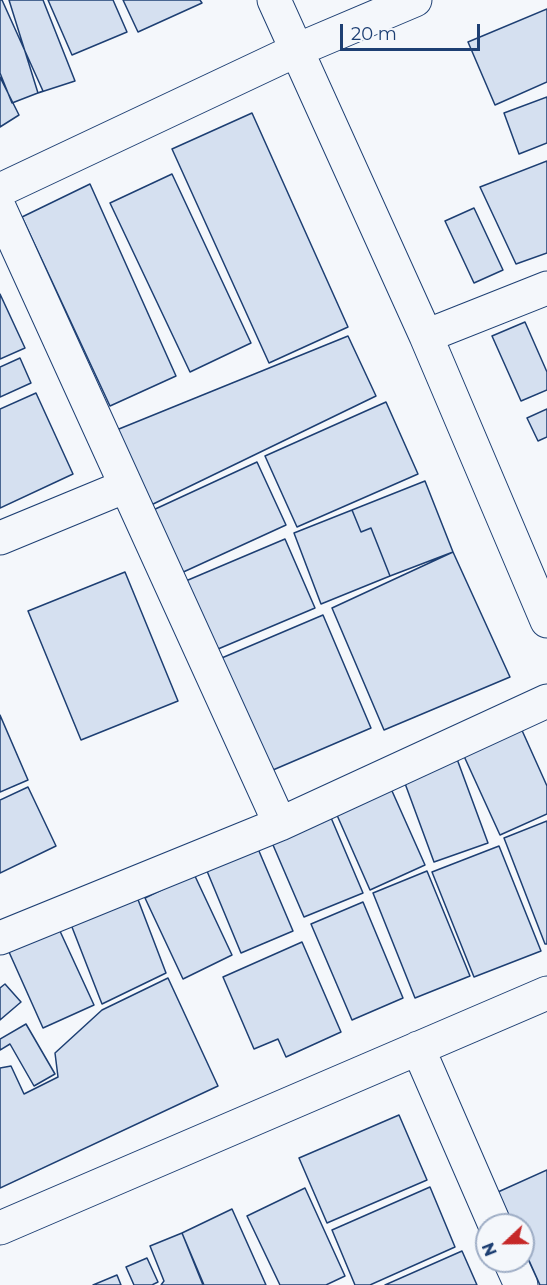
<!DOCTYPE html>
<html>
<head>
<meta charset="utf-8">
<style>
	body { margin:0 }
	#map { position:relative; width:547px; height:1285px; overflow:hidden; background:#f4f7fb; font-family:Montserrat,sans-serif }
	canvas { display:block }
	.north { position:absolute; left:475px; top:1213px; width:60px; height:60px; box-sizing:border-box; background:#f4f7fb; border:2px solid #9eadc5; border-radius:50%; rotate:248deg; font-size:16px; font-weight:700; line-height:24px; text-align:center; color:#1d3f73 }
	.north::after { content:''; display:block; margin:auto; width:21px; height:27px; background:#c62828; clip-path:polygon(50% 0,100% 100%,50% 72%,0 100%) }
	.scale { position:absolute; left:340px; top:24px; width:140px; height:27px; box-sizing:border-box; border:3px solid #1d3f73; border-top:0; padding-left:8px; font-size:18px; line-height:21px; white-space:nowrap; color:#1d3f73; -webkit-text-stroke:4px #f4f7fb; paint-order:stroke }
</style>
</head>
<body>
<div id="map">
<canvas width="547" height="1285"></canvas>
<div class="north">N</div>
<div class="scale">20 m</div>
</div>
<script>
const ctx = document.querySelector('canvas').getContext('2d');
ctx.lineJoin = 'round';
function fill(path, color) {
  ctx.fillStyle = color;
  ctx.fill(path, 'evenodd');
}
function strokePath(path, color, width, dash) {
  ctx.strokeStyle = color;
  ctx.lineWidth = width;
  ctx.lineCap = dash ? 'butt' : 'round';
  ctx.setLineDash(dash || []);
  ctx.stroke(path);
}
const building = new Path2D(`
	M0,0H2L43,91L12,103L0,73Z
	M9,0H43L75,81L38,93Z
	M48,0H113L127,32L72,55Z
	M123,0H200L202,3L138,32Z
	M547,9V82L495,105L468,42Z
	M0,77L19,115L0,127Z
	M547,97V143L519,154L504,113Z
	M252,113L348,327L269,363L172,149Z
	M547,161V253L516,264L480,187Z
	M172,174L251,343L190,372L110,203Z
	M90,184L176,376L110,406L22,217Z
	M474,208L503,270L474,283L445,221Z
	M0,294L25,348L0,359Z
	M525,322L547,372V390L521,401L492,336Z
	M348,336L376,396L147,507L114,431Z
	M20,358L31,383L0,397V367Z
	M36,393L73,474L0,508V409Z
	M386,402L418,474L297,527L265,456Z
	M547,409V437L538,441L527,418Z
	M257,462L286,525L179,574L151,511Z
	M425,481L453,552L390,576L371,528L361,532L352,510Z
	M352,510L361,532L371,528L390,576L321,604L294,533Z
	M285,539L315,608L211,652L181,583Z
	M453,552L510,677L384,730L332,608Z
	M125,572L178,701L81,740L28,611Z
	M323,615L371,728L266,773L217,660Z
	M0,715L28,780L0,792Z
	M516,717L547,786V814L500,835L458,743Z
	M457,759L488,843L434,862L403,778Z
	M384,773L425,865L370,890L329,797Z
	M28,787L56,846L0,873V800Z
	M329,813L363,893L304,917L270,838Z
	M547,821V944H545L504,838Z
	M253,837L293,931L241,953L202,859Z
	M499,846L541,951L474,977L432,872Z
	M427,871L470,976L415,998L373,893Z
	M194,874L232,955L183,979L145,898Z
	M137,897L166,973L102,1004L70,922Z
	M363,902L403,998L352,1020L311,924Z
	M59,929L94,1005L43,1028L9,952Z
	M302,942L341,1032L286,1057L278,1039L254,1049L223,977Z
	M168,978L218,1086L0,1188V1068L11,1066L24,1094L58,1077L55,1053L102,1010Z
	M5,984L21,1002L0,1020V988Z
	M26,1024L55,1074L34,1086L10,1044L0,1050V1039Z
	M399,1115L427,1180L327,1223L299,1158Z
	M547,1170V1285H540L523,1247V1225H513L498,1192Z
	M430,1187L455,1247L370,1285H355L332,1230Z
	M305,1188L345,1276L326,1285H280L247,1216Z
	M232,1209L266,1285H204L182,1233Z
	M182,1233L203,1285H161L164,1281L150,1246Z
	M462,1251L477,1285H385Z
	M147,1258L158,1282L152,1285H134L126,1267Z
	M117,1275L121,1285H93Z`);
const street = new Path2D(`
	M274,0L426,336L547,621
	M0,190L297,50L415,0
	M0,209L280,824
	M426,336L547,288
	M0,538L126,486
	M0,938L280,824L547,701
	M418,1048L495,1225
	M0,1228L547,993
	M510,1261L521,1285`);
fill(building, '#d5e0f0');
strokePath(building, '#1d3f73', 1.5);
strokePath(street, '#1d3f73', 35);
strokePath(street, '#f4f7fb', 33);
</script>
</body>
</html>
